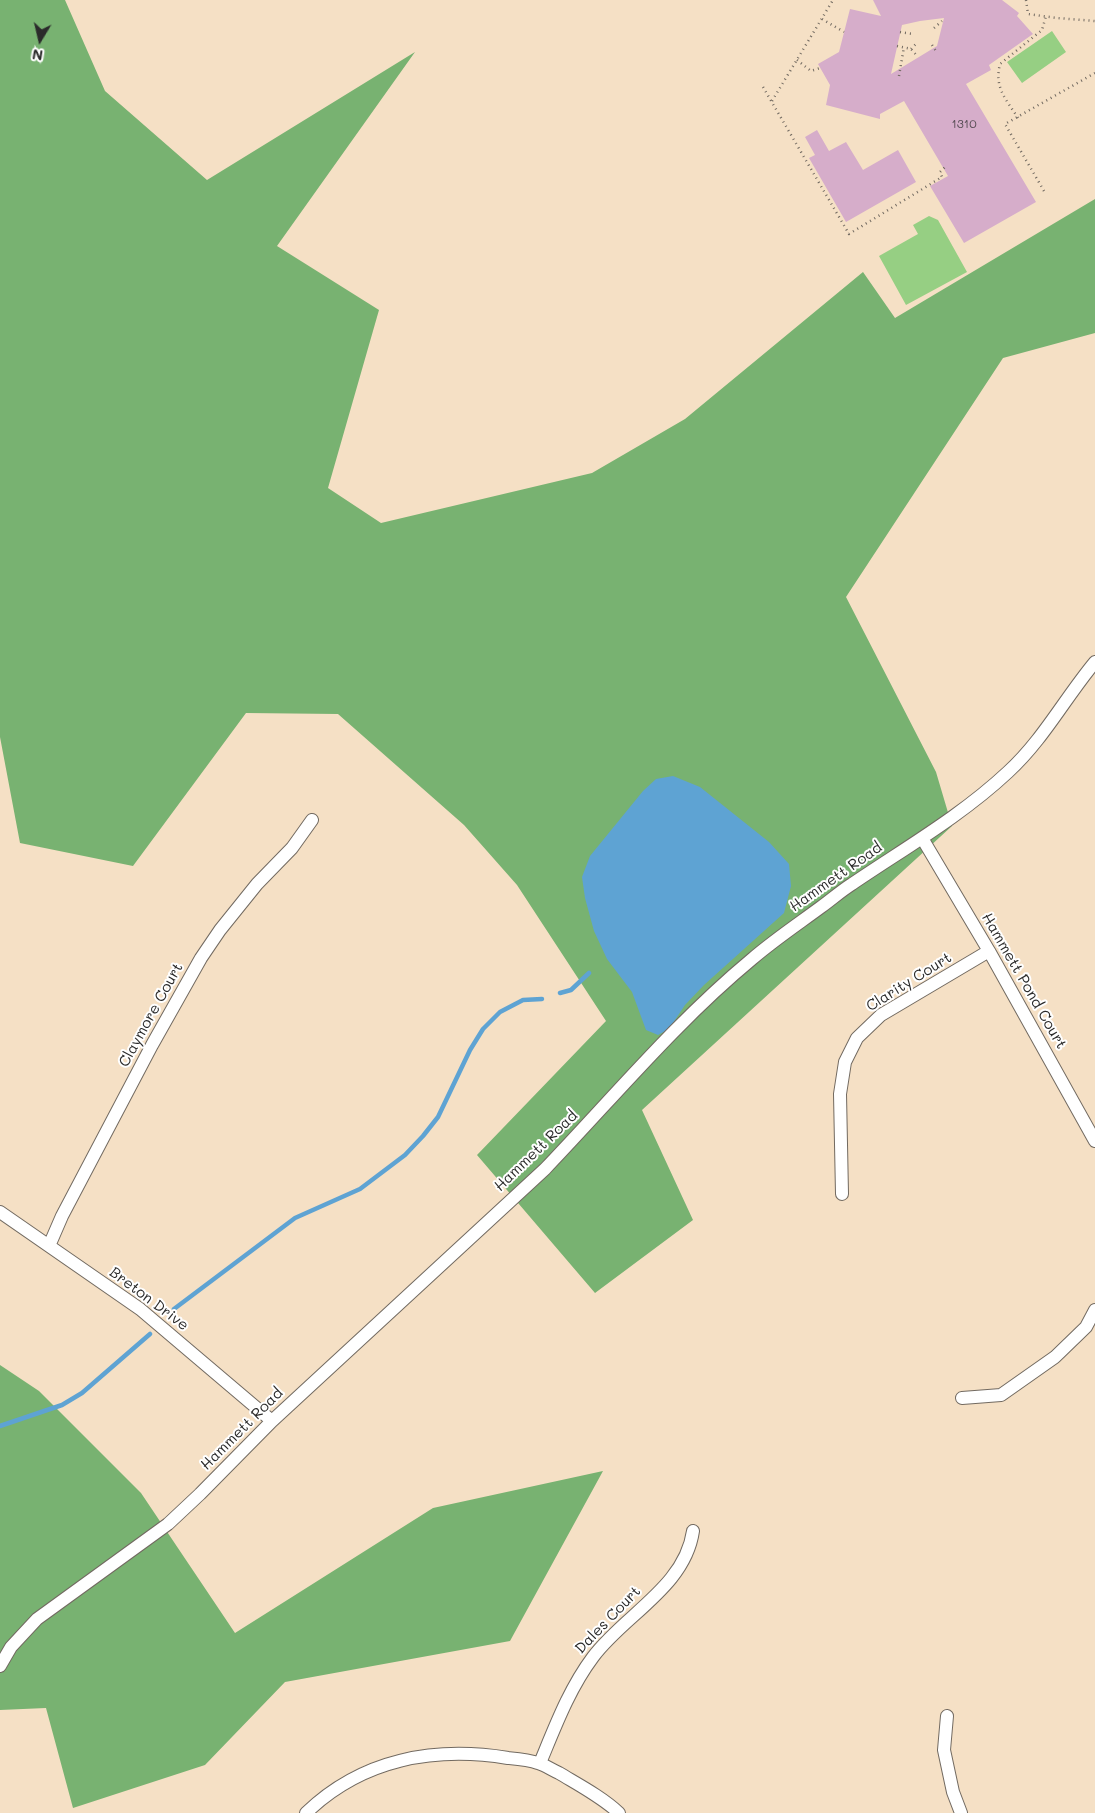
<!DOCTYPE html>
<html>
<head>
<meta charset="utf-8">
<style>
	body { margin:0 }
	#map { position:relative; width:1095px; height:1813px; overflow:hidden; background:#f5e0c5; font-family:Mali,sans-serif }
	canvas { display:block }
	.north { position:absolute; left:15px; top:15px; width:50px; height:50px; -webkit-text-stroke:4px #fff; paint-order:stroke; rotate:189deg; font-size:14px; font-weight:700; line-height:20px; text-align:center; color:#2b2b2b }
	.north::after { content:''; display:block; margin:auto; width:18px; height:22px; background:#2b2b2b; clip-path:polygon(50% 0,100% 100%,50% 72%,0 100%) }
</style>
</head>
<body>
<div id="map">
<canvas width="1095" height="1813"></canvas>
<div class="north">N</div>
</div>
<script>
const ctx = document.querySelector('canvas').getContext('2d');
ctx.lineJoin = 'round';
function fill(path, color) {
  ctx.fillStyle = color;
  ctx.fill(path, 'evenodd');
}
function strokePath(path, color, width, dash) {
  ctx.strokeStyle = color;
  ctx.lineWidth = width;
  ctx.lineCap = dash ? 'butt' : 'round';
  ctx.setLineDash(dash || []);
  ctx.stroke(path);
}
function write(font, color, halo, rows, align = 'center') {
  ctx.font = font + ' Mali,sans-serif';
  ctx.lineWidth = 4;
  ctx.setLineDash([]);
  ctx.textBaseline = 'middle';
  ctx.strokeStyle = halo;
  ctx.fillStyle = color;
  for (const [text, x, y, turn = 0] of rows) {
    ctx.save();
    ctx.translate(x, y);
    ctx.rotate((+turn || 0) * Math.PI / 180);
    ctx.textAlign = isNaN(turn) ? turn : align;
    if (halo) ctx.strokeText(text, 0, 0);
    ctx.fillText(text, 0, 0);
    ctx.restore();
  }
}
const green = new Path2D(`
	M1052,31L1066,52L1022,83L1007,62Z
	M929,216L938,220L967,272L906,305L879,256L918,234L913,225Z`);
const forest = new Path2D(`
	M0,0H65L105,91L207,180L415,52L277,246L379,310L328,488L381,523L592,473L685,419L863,272L895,318L1095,199V333L1003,358L846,597L936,772L952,826L642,1110L693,1220L595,1293L477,1155L606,1021L517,885L464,825L338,714L246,713L133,866L20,843L0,737Z
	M0,1365L39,1391L141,1493L235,1633L433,1508L603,1471L510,1641L285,1682L205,1765L73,1808L46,1708L0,1710Z`);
const water = new Path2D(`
	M673,776L700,787L769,842L789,864L791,886L784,913L704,985L685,1005L669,1029L658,1035L646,1030L632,992L607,959L594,931L585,898L582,877L590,856L643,791L656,779Z`);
const stream = new Path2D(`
	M560,993L571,990L589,973
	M174,1309L295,1218L360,1189L405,1155L423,1136L438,1117L470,1050L483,1029L500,1012L523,1000L542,999
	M0,1426L62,1405L82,1393L150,1334`);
const building = new Path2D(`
	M873,0H1002L1019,13L1017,16L1033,34L989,65L991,70L966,84L1036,202L964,243L930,186L948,176L904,101L880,114V119L826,105L830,85L818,64L839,52L850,9L881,16ZM944,18L937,46L891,74L902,25L920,21Z
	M817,130L829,151L846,142L863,170L898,150L916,182L846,222L809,158L815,155L805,137Z`);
const path = new Path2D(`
	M1026,0L1028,14L1057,18L1095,21
	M822,19L844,32
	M934,28L942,21
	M900,32L913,34
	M932,45L936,51
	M897,46L911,49L918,57
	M911,49L916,44
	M797,60L811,71L820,68
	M899,76L904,47
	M763,87L849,234L942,177L940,172L947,165
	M772,101L833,0
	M1018,118C1006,99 994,88 1000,64L1042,30L1046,16
	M1044,191L1005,124L1095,73`);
const street = new Path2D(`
	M922,838L989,951L1095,1141
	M842,1194L840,1094L845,1062L857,1038L881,1015L989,951
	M0,1212L140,1309L272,1421
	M49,1246L62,1216L152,1045L201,958L220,930L257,884L292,848L312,820
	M962,1398L1001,1395L1055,1357L1086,1327L1095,1310
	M0,1666L11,1647L37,1619L168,1524L200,1494L272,1421L545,1169C613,1098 676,1022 752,959C774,940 798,924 821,907C832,899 841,891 852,884C905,848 961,816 1008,772C1043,740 1065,698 1095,662
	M947,1716L944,1750L953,1792L961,1813
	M540,1763C555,1727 569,1689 593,1657C624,1615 685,1587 693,1531
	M306,1813C362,1759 434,1746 508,1758C518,1759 529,1760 538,1763C545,1765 552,1770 559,1773C579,1785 602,1797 619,1813`);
const numberNames = [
	["1310",964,124]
];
const streetNames = [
	["Hammett Road",836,877,-35],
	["Hammett Pond Court",1024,981,60],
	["Clarity Court",909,982,-32],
	["Claymore Court",151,1015,-61],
	["Hammett Road",536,1151,-44],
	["Breton Drive",149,1299,37],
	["Hammett Road",242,1429,-45],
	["Dales Court",608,1620,-46]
];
fill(green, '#96cf83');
fill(forest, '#78b271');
fill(water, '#5ea3d3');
strokePath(stream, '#5ea3d3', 4.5);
fill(building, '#d6adca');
strokePath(street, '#726a61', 14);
strokePath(path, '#726a61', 2.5, [1, 4]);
strokePath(street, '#fff', 12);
write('12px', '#564c53', null, numberNames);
write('15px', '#2b2b2b', '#fff', streetNames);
</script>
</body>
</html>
